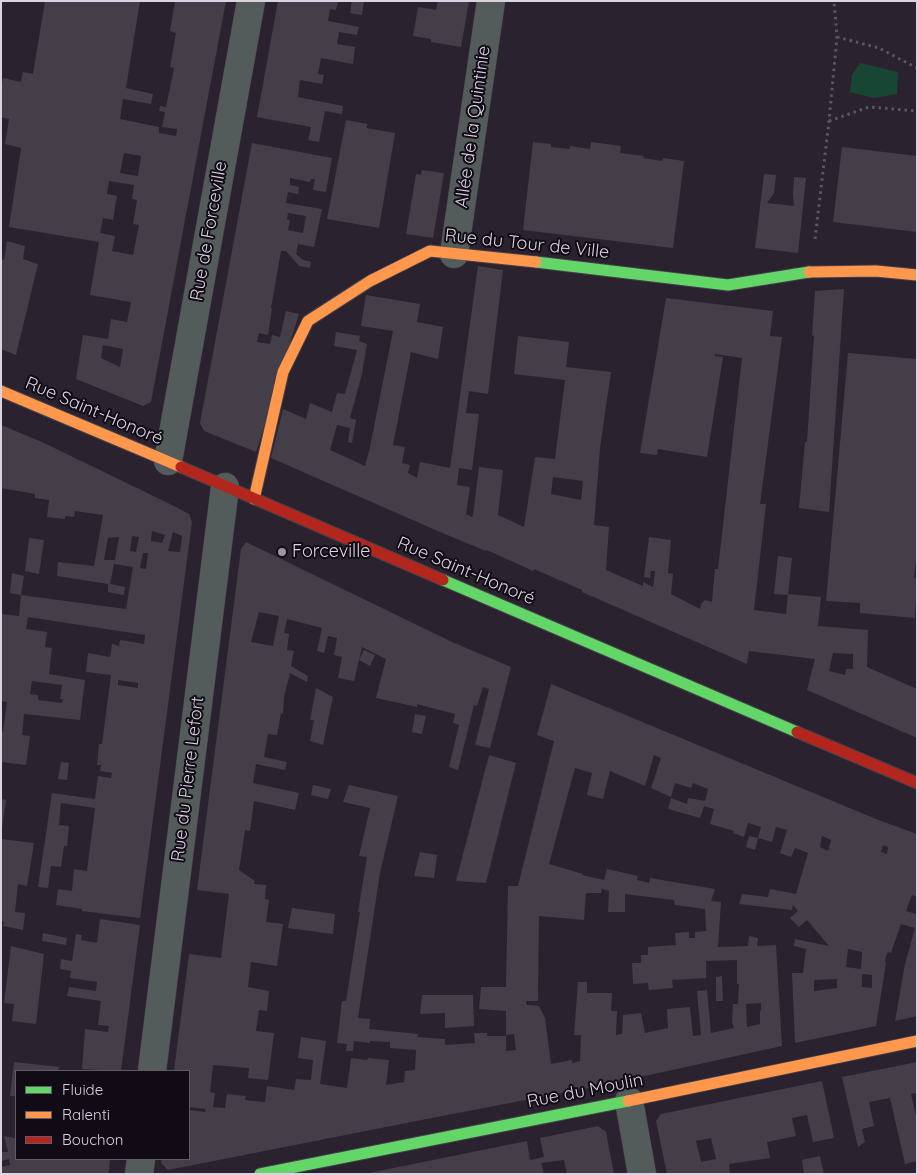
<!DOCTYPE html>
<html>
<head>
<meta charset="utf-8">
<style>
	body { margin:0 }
	#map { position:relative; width:918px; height:1175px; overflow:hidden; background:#2a232f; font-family:Quicksand,sans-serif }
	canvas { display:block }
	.frame { position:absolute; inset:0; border:2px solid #dbd3e1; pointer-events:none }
	.legend { position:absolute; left:15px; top:1070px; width:175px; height:90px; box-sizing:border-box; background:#110b15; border:1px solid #625b67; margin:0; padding:6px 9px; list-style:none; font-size:15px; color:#dbd3e1 }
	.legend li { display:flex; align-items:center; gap:10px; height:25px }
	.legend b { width:25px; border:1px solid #625b67 }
</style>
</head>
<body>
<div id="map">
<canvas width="918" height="1175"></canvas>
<div class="frame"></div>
<ul class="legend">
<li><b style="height:6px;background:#63d668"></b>Fluide</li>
<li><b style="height:6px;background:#ff974d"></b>Ralenti</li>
<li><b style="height:6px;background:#b3261e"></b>Bouchon</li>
</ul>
</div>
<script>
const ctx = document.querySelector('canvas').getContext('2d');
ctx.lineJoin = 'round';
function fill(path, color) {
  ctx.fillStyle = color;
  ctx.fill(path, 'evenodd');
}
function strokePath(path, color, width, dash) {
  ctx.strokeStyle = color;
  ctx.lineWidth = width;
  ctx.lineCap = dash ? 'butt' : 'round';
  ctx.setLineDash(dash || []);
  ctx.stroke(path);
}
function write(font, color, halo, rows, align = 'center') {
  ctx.font = font + ' Quicksand,sans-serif';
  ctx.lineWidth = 4;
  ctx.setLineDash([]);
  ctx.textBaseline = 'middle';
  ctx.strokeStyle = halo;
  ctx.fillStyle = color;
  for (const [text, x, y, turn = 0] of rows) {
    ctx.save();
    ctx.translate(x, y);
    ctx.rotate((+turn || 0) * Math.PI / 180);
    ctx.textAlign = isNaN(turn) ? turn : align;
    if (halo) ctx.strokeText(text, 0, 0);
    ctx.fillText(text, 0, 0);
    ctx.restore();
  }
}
const green = new Path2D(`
	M860,63L898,72L897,94L874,98L850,92L852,75Z`);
const building = new Path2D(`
	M45,1H140L126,88L153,94L151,104L123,99L120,119L159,127V133L176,136L177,129L162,127L165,112L159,111L160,106L166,107L174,68L170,67L176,33L170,31L175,1H226L151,402L143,406L76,379L83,335L108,339L111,319L127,322L131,302L90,295L99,242L9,227L21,148L5,144L9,119L1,117V88L3,78L21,82L23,72L33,74ZM124,153L141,156L138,176L120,173ZM109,181L134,185L132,199L137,200L133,224L139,225L133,255L112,251L115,236L100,233L103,218L113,220L117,196L107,194ZM103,345L123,349L120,367L101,358Z
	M278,1H338L336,10L330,9L328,21L359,27L357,35L339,32L337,44L355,47L353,64L321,58L318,74L324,75L322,84L300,80L298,97L343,106L342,114L325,111L319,142L308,140L311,127L257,117Z
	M352,1H364L362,15L350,13Z
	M438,1H469L461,47L431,42V39L413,36L418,7L436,10Z
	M346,120L368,124L366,128L395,133L379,228L327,219Z
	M533,142L551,144V147L570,149V146L590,149L591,142L621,146L620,153L644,156L643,158L662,161L663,158L684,161L673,248L523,230Z
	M252,143L332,158L326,192L313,190L315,179H311L310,182L290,178V185L299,187L298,194L288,192L286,203L322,209L314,247L298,244L296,254L303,260L311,262L310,268L299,266L286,251H281L271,308L272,309L268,335L259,333L257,342L270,344L272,335L280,337L286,311L299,314L256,452L204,431L200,423ZM288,213L306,216L303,233L288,230L290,220H287Z
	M842,147L917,156V232L833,222Z
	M422,170L444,173L433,238L406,234L416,174L421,175Z
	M764,174L776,175L774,193L767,203L794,206L793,194L794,177L806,178L798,253L755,248Z
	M7,241L25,246L23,259L38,264L16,355L1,349V259L4,260Z
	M478,266L503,270L488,394L469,391L466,413L479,414L472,470L459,468L457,485L470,487L466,514L472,517L473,515L479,467L503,470L498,515L524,527L535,457L555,459L565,380L514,374L518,336L569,342L566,367L611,372L600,448L594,525L609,527L606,570L643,586V582L653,587L655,571H651L650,578L644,577L649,537L671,540L668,573L673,574L671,594L700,609L701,604L705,600L712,602L715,569H718L742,358L715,354V356L723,357L707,457L658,449L657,455L640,453L666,298L773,311L770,336L782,337L760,504H766L754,610L786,614L788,594L821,597L818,626L868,630L867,667L917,689V738L807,690L815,659L749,651L747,664L582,592V590L534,569L533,571L487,550L486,551L440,532L271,458L283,409L306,419L310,403L332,412L337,393L345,394L357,350L334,346L336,332L360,336L359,341L367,344L362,374L350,418L356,420L352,443L348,442L350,428L337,425L330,450L365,466L370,447L393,331L361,326L366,295L420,304L417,322L443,327L438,359L411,352L393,445L405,447L402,463L410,465L408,473L417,478L420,462L450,468ZM553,477L583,481L581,500L551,494ZM833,653L853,654V669H846L845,675L829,671Z
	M844,289L829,512L799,508L805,442H807L814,335L812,336L815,291Z
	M848,353L917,359V551L914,578H917L915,618L860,613V603L826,601Z
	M1,425L42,442L174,506L189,514L192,522L140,918L82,911V909L56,905L58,889L72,891L74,869L87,871L95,808L61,803L59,825L69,826L67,846H64L61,867L51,866L48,888L38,887L52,793L95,799L98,776L111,778L112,773L100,771L101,765H97L99,744H102L111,675L86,672L88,653L110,657L112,644L119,646L120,640L144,644L145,635L28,617L26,629L47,632L45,647L52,648L49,674L85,680L80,720L24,714L22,735L30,736L26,765L1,762V732H3L7,702L1,701V614L19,616L21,595L126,609L133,567L114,564L110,584L125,587L124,595L108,592V584L57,576L58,562L94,566L103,515L75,511L74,517L65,516V519L47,517L49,500L35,498V494L1,488ZM152,531L165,535L162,543L151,541ZM173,532L182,536L180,552L168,551ZM132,536L139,537L136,552L130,551ZM119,537L115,560H104L108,538ZM143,553H148L146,569L140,568ZM118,680L138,683V688L118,685ZM32,681L62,685L60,699H63L62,703L38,700V695L30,694Z
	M29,538L44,540L39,574L25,571Z
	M246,542L452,642L511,667L490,748L475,745L489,689L483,687L477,706L474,705L458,770L449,767L459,725L453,723L455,714L417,704V707L376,698L386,659L362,647L354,681L338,678L342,657L334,655L337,638L328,636L324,653L317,651L322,628L287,619L284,633L289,634L287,650L294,651L291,666L308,676L307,682L290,673L284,697L283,714L281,713L277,735L268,734L264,757L287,762L285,770L256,764L253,783L299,793L295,810L254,801L250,831L245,830L239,870L255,881L254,884L266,885L265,899L269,900L266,922L283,924L277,966L251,962L248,987L269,991L267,1011L259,1010L256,1031L274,1033L268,1080L248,1078L249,1068L213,1065L210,1092L215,1093L213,1107L225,1108L227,1094L246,1096L245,1100L265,1102L267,1086L294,1090L296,1079L311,1080L313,1060L298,1058L301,1037L326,1041L320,1084L347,1088L351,1058L367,1060L368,1058L389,1060L386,1085L404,1082L405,1071L415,1070L416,1050L390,1048V1042L370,1041V1043L354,1041L353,1051H346L347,1044L337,1043L342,1001H346L360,912H358L367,857L359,856L370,808L343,802L349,785L398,796L380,873L358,1018L370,1019L369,1029L418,1034L417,1037L445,1039V1045L475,1043L474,1033H487V1036H506V1051L516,1050L514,1034L506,1035V1011L479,1009L481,987H506L508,886H518L554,741L537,735L551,684L876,819L917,834V897L912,895L906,911L917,914V1016L895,1021L905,964L915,928L901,924L891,953L888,952L886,956L885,962L886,963L876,1026L795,1043L792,973H803L806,949L794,946L795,939L829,946L807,920L799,927L790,918L798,911L793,905L792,910L739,904L742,894L768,897L770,889L796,894L808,853L795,848L791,857L780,853L787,830L776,827L772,842L758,838L755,850L746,847L749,836L758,838L761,827L748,823L744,837L733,833L734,831L710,824L714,809L704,806L700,818L668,809L671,798L687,804L688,798L705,801L708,789L693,783L691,788L675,783L671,797L651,788L661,758L654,755L645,786L610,771L603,799L587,795L592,773L575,768L549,864L583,874L582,875L604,880L607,869L638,876L637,880L649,883L650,878L715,889L711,901L721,902L718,947L748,946L749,936L758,938L757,946L776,945L782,1046L599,1086L447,1115L168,1170L161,1163L162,1159H189V1110L205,1112L206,1109L189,1107V1071H174L189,954L221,958L229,894L197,890L241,549ZM259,612L279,616L273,646L251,642ZM822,836L831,840L828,851L820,847ZM883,845L888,847L887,854L881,852ZM602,889L609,891L608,912H625V894L674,900L675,905L705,909L706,931L695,932V938H689V932L675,933L676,945L648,947V955H641V963H632L633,984L648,983L649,990L673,988L672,980L706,978V961L737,960V984H739L738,1004H733L732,1022L734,1028L711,1033L707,990L697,991L701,1035L693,1036L690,1007L667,1009L668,1028L645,1033L641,1013L623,1015L622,1034L616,1035L617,1011H611L612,993H587V982H578L574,1035H581L580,1061L572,1063V1060L551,1064L545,1018L539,1006L527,1005L526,1001H538L539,916L584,920L586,893H601ZM848,949L862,952L861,969L846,967ZM862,974L872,975V988L862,987ZM837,979V988L814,991V980ZM761,1003V1011H760V1024L747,1027L746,1004Z
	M778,556L792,558L788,595L774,594Z
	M12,573L24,576L21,595L10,593Z
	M364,650L375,655L370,666L359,660Z
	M316,688L333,697L323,745L310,741L314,720H310Z
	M415,714L426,716L422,734L412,732Z
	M489,755L516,763L486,883L456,881Z
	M61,762L69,763L67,780L58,779Z
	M313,785L331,789L328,799L311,795Z
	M1,799L6,800L2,828H1Z
	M1,839L34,843L27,886L18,884L15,912L25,913L23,930L3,926L4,922L1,921Z
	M420,852L437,855L434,878L414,876Z
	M292,908L335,914L333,934L288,928Z
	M100,919L140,925L121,1071L82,1069L85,1029L108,1032L109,1026L98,1025L101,1001L67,996L69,987L96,991L97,982L70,978L71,971L60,969L61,959L72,961L76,934L82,935L81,940L97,943Z
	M43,933L67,938L66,945L42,941Z
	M11,946L44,954L36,1024L12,1021L14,1004L4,1003Z
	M722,976L723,1001H716V977Z
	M422,995H473L474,1026L445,1028V1013L420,1014Z
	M14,1062L59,1067L58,1071H16V1096H10Z
	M917,1062V1093L911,1094L917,1120V1161L905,1164L890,1098L869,1102L874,1126L862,1129L865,1142L858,1147L842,1077Z
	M822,1081L834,1138L813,1142L807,1115L792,1118L796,1136L767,1142L770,1158L729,1164L730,1174H667L656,1121L661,1114ZM711,1138L716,1159L701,1162L696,1141Z
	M598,1126L606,1132L614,1174H567L564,1160L541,1163L544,1174H364L527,1141L530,1160L544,1157L540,1138Z
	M4,1136L15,1138L16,1159H21L22,1160L29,1159H110L109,1171L107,1174H1V1167L10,1165L9,1159L1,1161V1152H8Z
	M820,1156L824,1174H804L802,1160Z`);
const path = new Path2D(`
	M837,37L879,48L917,68
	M829,121L869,107L917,111
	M815,239L829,121L837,37L834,1`);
const street = new Path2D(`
	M454,254L491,1
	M168,461L251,1
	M152,1071L225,487
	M629,1101L642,1174
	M139,1174L141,1159`);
const fast = new Path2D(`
	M536,262L728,285L809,272
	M443,580L797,732
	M260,1174L628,1101`);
const slow = new Path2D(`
	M809,272L876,271L917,275
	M1,391L181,467
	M254,499L283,372L308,321L370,281L430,251L536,262
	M628,1101L917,1041`);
const jam = new Path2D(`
	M181,467L443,580
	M797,732L917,783`);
const markers = [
	[282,552,5,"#9d95a3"]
];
const streetNames = [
	["Allée de la Quintinie",473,127,-82],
	["Rue de Forceville",209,231,-80],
	["Rue du Tour de Ville",527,244,6],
	["Rue Saint-Honoré",94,411,23],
	["Rue Saint-Honoré",466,571,23],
	["Rue du Pierre Lefort",188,779,-83],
	["Rue du Moulin",585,1091,-11]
];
const poiNames = [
	["Forceville",292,552]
];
fill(green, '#184635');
fill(building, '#443e49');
strokePath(street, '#46404b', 29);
strokePath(fast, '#46404b', 13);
strokePath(slow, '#46404b', 13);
strokePath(jam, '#46404b', 13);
strokePath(path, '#57595c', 3, [2.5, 4]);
strokePath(street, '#545b5b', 28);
strokePath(fast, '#63d668', 11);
strokePath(slow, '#ff974d', 11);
strokePath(jam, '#b3261e', 11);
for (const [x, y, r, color] of markers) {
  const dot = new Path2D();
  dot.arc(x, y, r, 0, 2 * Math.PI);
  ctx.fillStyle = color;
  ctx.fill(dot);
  strokePath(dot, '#110b15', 2);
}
write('18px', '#dbd3e1', '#110b15', streetNames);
write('18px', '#dbd3e1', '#110b15', poiNames, 'left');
</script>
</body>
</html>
